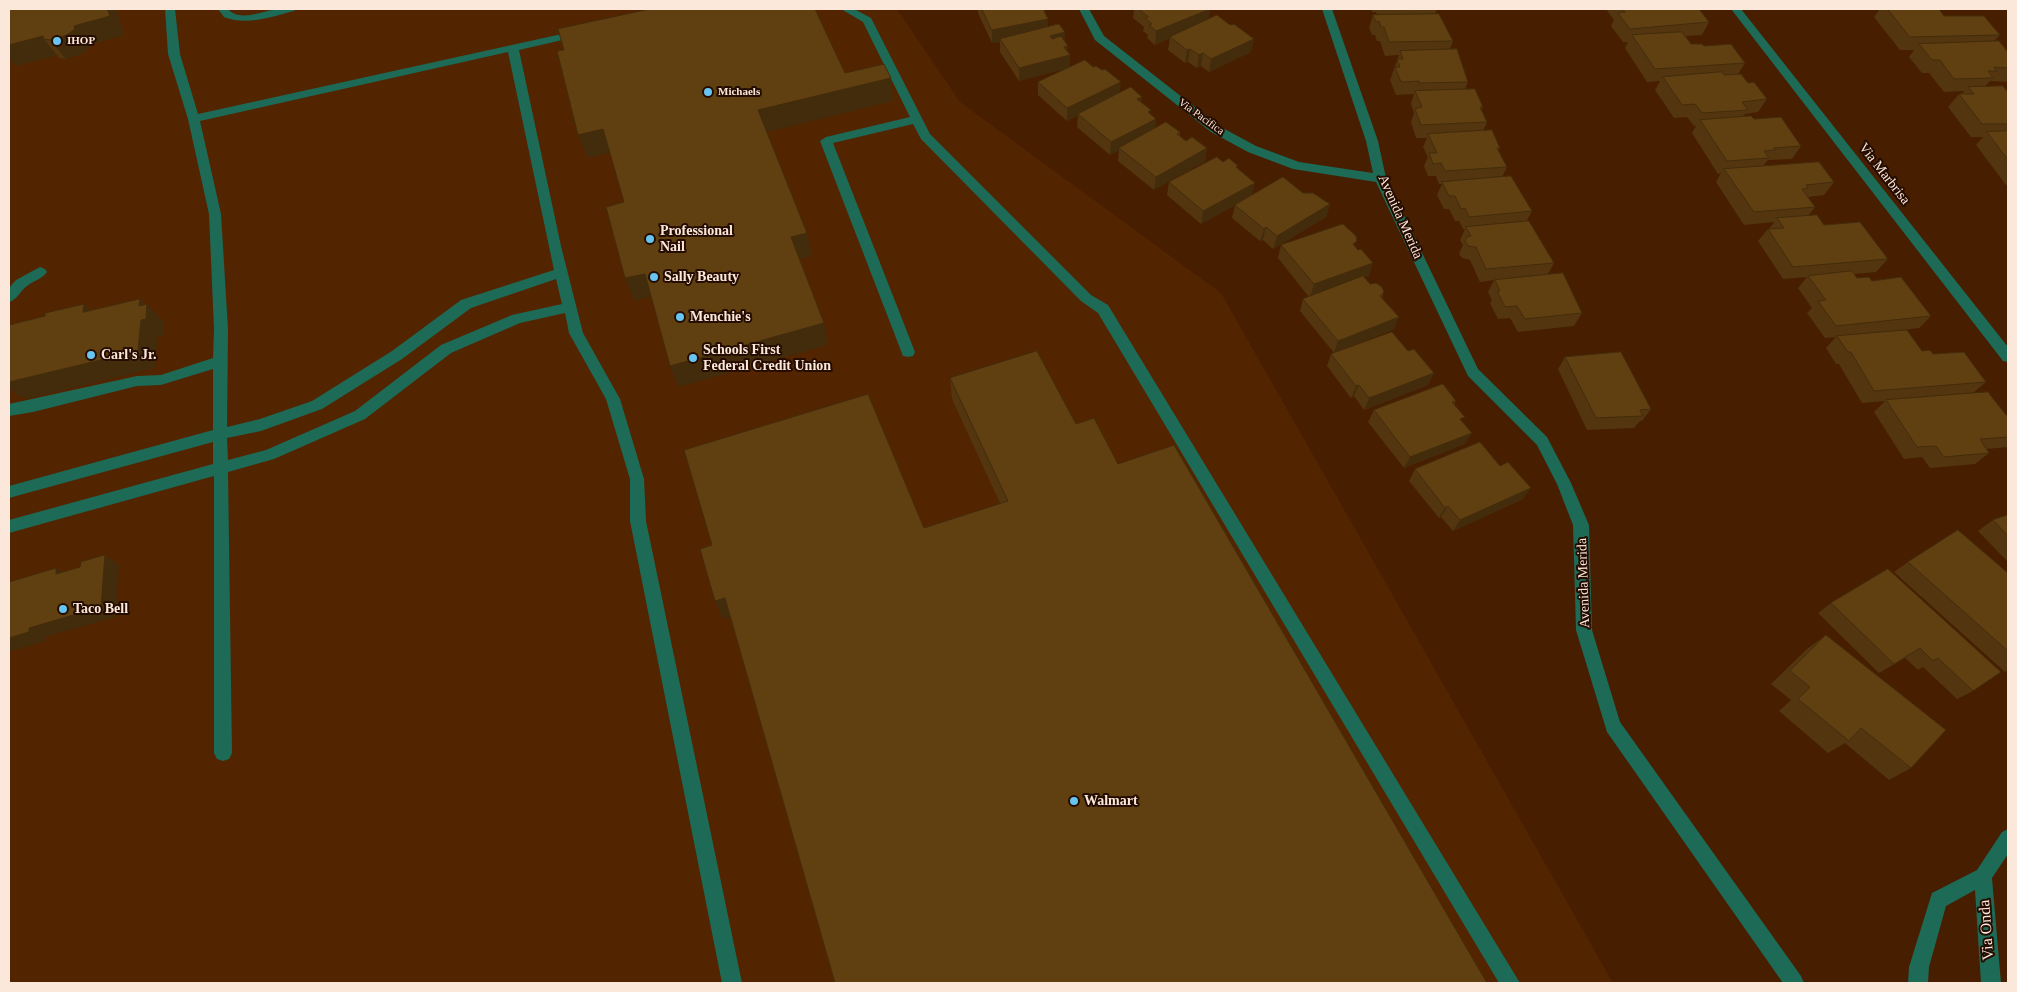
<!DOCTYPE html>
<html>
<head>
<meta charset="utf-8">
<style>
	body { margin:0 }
	#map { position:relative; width:2017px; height:992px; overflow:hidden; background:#471e00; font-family:Georgia,serif }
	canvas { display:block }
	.frame { position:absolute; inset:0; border:10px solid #fce7db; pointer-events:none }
</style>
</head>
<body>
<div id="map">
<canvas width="2017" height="992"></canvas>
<div class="frame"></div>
</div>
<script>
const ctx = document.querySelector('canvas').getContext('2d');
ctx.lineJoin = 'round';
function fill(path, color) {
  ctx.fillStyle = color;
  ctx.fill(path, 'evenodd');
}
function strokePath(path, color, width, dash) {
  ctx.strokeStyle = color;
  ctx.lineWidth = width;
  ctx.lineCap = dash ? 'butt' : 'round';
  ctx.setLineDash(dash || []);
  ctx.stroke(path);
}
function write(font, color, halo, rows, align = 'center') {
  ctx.font = font + ' Georgia,serif';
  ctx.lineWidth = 4;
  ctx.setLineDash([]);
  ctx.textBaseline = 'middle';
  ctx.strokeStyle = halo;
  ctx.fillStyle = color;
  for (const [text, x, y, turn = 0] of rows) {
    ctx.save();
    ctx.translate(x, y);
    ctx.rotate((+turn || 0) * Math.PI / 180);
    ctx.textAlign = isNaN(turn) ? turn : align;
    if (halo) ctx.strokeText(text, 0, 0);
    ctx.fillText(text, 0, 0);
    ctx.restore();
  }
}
const built = new Path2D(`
	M9,9H897L960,102L1221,293L1613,983H9Z`);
const lane = new Path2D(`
	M165,9H175L180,54L198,114L580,30L585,33L584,35L519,50L561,246L583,333L620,399L644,479L646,521L742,983H722L630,521V479L606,399L569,333L565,313L520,323L451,353L365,419L274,459L228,472L232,753L229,759L223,761L217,759L214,753V476L9,533V520L213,464V442L9,498V486L213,430V369L161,385L137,386L33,412L9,416V404L137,376L161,375L213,358L214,329L209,214L188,119L168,54ZM508,52L554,270L461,300L392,351L312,401L260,419L227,427L228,329L221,214L200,121ZM556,279L562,304L512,315L441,345L355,411L266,450L228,460L227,438L261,431L322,409L402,359L471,308Z
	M218,9H228C240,23 264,10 279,9C284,8 290,9 295,9L294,11C271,17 247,26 224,17Z
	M841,9H854L871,18L930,134L1091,295L1108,305L1520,983H1499L1098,313L1081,301L921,139L913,124L833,143L915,352L913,356L908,357L903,356L820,141L826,137L910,117L863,22Z
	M40,267L45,269L47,272C42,279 33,281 27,286C20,291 17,300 9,302V288L16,280Z`);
const street = new Path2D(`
	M1079,9H1089L1104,36L1219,126L1256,146L1299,162L1373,173L1366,141L1322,9H1332L1378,141L1386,178L1478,369L1547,437L1571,483L1589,525L1592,630L1620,722L1801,976L1804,983H1783L1607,732L1576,630L1573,525L1557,484L1537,445L1468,376L1376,182L1293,169L1248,152L1211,132L1095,40Z
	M1731,9H1741L2008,347V362L2003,361Z
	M2008,829V854L1992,878L2001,983H1981L1975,890L1946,906L1929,967L1928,983H1908L1909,967L1932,893L1977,870L2002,832Z`);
const wall = new Path2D(`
	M9,9H116L124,35L89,45V48L82,54L66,59L59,58L57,55L16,66Z
	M978,9H1045V12L1048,19V27L1065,32L1064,40L1068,52L1070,55L1069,67L1119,93L1142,103L1150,114L1155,128L1180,132V136L1186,141L1207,148L1205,161L1154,190L1118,161L1119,150L1110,155L1077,127L1078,115L1067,121L1038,95V82L1067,68L1019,81L1000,52V42L992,43L978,13Z
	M1134,9H1210L1208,19L1251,52L1209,72L1201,66L1197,68L1188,62L1185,63L1168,50L1170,38L1155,45L1147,38L1148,35L1143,31L1144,27L1133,18Z
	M1371,9H1437L1435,14L1453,41L1450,49L1468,82L1465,89L1483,107L1481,110L1487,122L1483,131L1500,148L1498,151L1507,167L1502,177L1532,211L1526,222L1554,263L1548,274L1582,313L1574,326L1518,332L1510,318L1498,319L1490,303L1492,300L1488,292L1494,280L1480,282L1470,260L1462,258L1459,254L1463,245L1460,240L1465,229H1463L1459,221H1455L1449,209H1444L1437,195L1442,184H1439L1436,176H1428L1424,166L1428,157L1423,147L1427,138H1416L1411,122L1414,113L1411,104L1414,94L1396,95L1390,80L1399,55L1385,56L1380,41H1377L1375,35H1372L1369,28L1373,15H1377L1376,12H1372Z
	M1606,9H1699L1709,22L1702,35L1686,36L1691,44L1704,46L1745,63L1738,74L1767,99L1758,112L1745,114L1743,117L1754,119L1801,146L1792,159L1768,160L1763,166L1834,182L1824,195L1808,197L1815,207L1808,216L1888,259L1876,272L1854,274L1857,278L1872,281L1931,316L1919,328L1887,332L1922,351L1933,354L1986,382L1973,393L2006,415H2008V447L1986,449L1989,453L1975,464L1930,468L1922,457L1904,459L1874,412L1885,401L1862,403L1839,364H1836L1826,348L1836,337L1825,338L1807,313L1812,308L1798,288L1807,277L1783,279L1758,241L1768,229H1769L1774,222L1744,225L1716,182L1721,173L1718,174L1692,133L1696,126H1694L1687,117L1674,118L1655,90L1660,81L1647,82L1625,48L1628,42H1623L1611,26L1614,20Z
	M1880,9H1939L1944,16L2000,35L1994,41L2008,52V82L1990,81L1985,86L2008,92V185H2006L1976,145L1983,137H1971L1948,107L1959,94H1962L1964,91L1944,92L1929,73H1922L1909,57L1914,50H1900L1874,17Z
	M1223,162L1237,168L1252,195L1303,193L1330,204L1326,217L1273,249L1263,240L1260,241L1232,218L1235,205L1201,224L1167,195L1169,182Z
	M1281,245L1355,247L1369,276L1364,277L1370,284L1384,292L1382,298L1394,329L1337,352L1428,385L1364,410L1354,396L1351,398L1327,366L1331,354L1334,353L1300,311L1303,299L1309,297L1278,258Z
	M1565,357L1651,409L1642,421H1640L1634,428L1587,430L1558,369Z
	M950,378L1076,424L1118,464L723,619L1000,503L952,399Z
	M1456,401L1454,404L1465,444L1404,468L1368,422L1374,410Z
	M1415,469L1523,499L1453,531L1441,517L1439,518L1409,481Z
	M2008,515V562L1978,531L1993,520Z
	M1908,562L2008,603V670L2005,672L1894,572Z
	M1888,569L1973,691L1957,699L1923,667L1918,670L1905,658L1879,673L1818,613L1831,603Z
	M1826,635L1911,768L1889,780L1845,743L1828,753L1779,711L1791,700L1771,684L1807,649Z`);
const shadedWall = new Path2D(`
	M107,9H116L124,35L89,45V48L82,54L66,59L50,40Z
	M1210,9L1207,22L1170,37V38L1155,45L1156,31Z
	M1048,19V32L1000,39V42L992,43V30Z
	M1065,32L1064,45L1049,49L1050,36Z
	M43,36L44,39L57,55L16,66L9,58V45Z
	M1254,39L1251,52L1209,72L1211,59Z
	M1068,46V55H1070L1069,68L1019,81V68L1064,47Z
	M1190,49L1188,62L1185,63L1187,50Z
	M1203,53L1201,66L1197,68L1199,55Z
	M891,78L893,101L763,133L758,110Z
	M1121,82L1119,95L1067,121V108Z
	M1142,97L1141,110L1137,99Z
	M1151,110L1149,122L1156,119L1155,132L1119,148V150L1110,155L1111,142L1148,112Z
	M603,129L612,152L588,158L578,135Z
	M1207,148L1205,161L1154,190L1156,177Z
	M1255,183L1252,196L1201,224L1203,211Z
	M1330,204L1326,217L1273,249L1277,236Z
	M1266,227L1263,240L1260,241L1264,229Z
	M807,233L812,256L796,260L791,237Z
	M1373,263L1369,276L1310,297L1314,284Z
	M645,274L653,296L634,301L625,278Z
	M140,299L147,307V304L164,322L163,336L158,337L155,368L27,399L23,396L19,397L9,388V378L139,306Z
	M84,304L101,321L83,312Z
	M1399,317L1394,329L1334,353L1338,341Z
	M824,323L828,345L678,387L670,366Z
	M1434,373L1428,385L1364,410L1369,398Z
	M1359,385L1354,396L1351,398L1356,386Z
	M1472,433L1465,444L1404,468L1410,457Z
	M1531,488L1523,499L1453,531L1460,520Z
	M1448,506L1441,517L1439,518L1445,508Z
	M105,555L119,565L116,617L45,637V641L9,652V638L29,628Z
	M56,568L71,578L56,574Z
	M725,598L733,615L723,619L715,601Z`);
const building = new Path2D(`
	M9,9H107L110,16L74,26L75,29L67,35L50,40L44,39L43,36L9,45Z
	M650,9H815L845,73L884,64L891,78L758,110L807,233L791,237L824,323L670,366L645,274L625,278L606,207L624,202L603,129L578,135L557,51L564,50L558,29Z
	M982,9H1043L1048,19L992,30Z
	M1139,9H1210L1156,31L1149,25L1152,24L1145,18L1148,17Z
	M1622,9H1699L1709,22L1630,29L1618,13L1625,12Z
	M1888,9H1939L1944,16H1984L2000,35L1910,37Z
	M1439,14L1453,41L1389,42L1384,27H1381L1379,21L1376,22L1373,15Z
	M1217,15L1230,25L1234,24L1254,39L1211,59L1203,53L1199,55L1190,49L1187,50L1170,37Z
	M1059,24L1065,32L1050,36L1052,39L1061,36L1068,46L1064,47L1070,55L1019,68L1000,39Z
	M1682,32L1691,44H1702L1704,46L1731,44L1745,63L1655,69L1632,35Z
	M1999,41L2008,52V68L1994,67L1997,71H1988L1993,78L1954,79L1940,60H1932L1919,44Z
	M1457,49L1468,82L1419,83V81L1401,82L1395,67H1400L1397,59H1403L1400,51Z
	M1085,60L1093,67L1096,66L1102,70L1105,69L1121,82L1067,108L1038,82Z
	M1722,72L1724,75L1741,74L1748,83L1754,82L1767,99L1742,102L1748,110L1702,113L1695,104L1682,105L1663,77Z
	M2003,86L2008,92V124H1982L1959,94H1974L1968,87Z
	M1131,87L1142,97L1137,99L1151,110L1148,112L1156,119L1111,142L1078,114Z
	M1475,89L1483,107H1480L1487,122L1421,125L1415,109L1422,107L1415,91Z
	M1751,116L1754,119L1781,117L1801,146L1774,148L1775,150L1764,151L1769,158L1727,161L1700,120Z
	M1166,122L1180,132L1177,134L1186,141L1192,137L1207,148L1156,177L1119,148Z
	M1492,130L1500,148H1497L1507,167L1445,171L1441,163L1433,164L1429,153H1437L1428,134Z
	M2008,131V160L1987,132Z
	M1217,157L1223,162L1229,158L1238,166L1236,167L1255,183L1203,211L1169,182Z
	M1819,162L1834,182L1806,185L1808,188L1802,189L1815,207L1754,212L1724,169Z
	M1511,176L1532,211L1469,217L1465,208L1461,209L1455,196H1449L1442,182Z
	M1283,177L1303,193H1313L1330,204L1277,236L1266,227L1264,229L1235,205Z
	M1817,215L1824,225L1860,222L1888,259L1793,267L1768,229L1784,228L1777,218Z
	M1529,221L1554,263L1486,269L1476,247L1468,246L1465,241L1467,237L1471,236L1466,227Z
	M1343,224L1356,236L1357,241L1353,244L1358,250L1361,249L1373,263L1314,284L1281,245Z
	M1852,271L1857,278L1869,277L1872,281L1901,277L1931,316L1836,326L1818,301L1826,300L1808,276Z
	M1563,273L1582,313L1525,319L1517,306L1505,307L1497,291H1500L1495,280Z
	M1363,276L1370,284L1376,283L1382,287L1384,292L1380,296L1399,317L1338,341L1303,299Z
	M140,299L139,306L147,304L146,319L141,320L138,351L9,382V325L45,316V313L84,304L83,312Z
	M1907,330L1922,351L1930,350L1933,354L1964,352L1986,382L1874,391L1851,352H1848L1837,336Z
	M1392,332L1408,351L1414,349L1434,373L1369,398L1359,385L1356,386L1331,354Z
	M1037,351L1076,424L1094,418L1118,464L1174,445L1487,983H835L725,598L715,601L700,549L712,545L684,450L868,394L924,528L1008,501L950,378Z
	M1621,352L1651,409L1640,410L1643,416L1596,418L1565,357Z
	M1443,384L1456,401L1452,402L1465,417L1460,419L1472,433L1410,457L1374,410Z
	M1988,392L2006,415H2008V437L1980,439L1989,453L1944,457L1936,446L1917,447L1886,400Z
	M1480,442L1500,466L1508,462L1531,488L1460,520L1448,506L1445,508L1415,469Z
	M2008,515V536L1993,520Z
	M1958,530L2008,573V651L1908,562Z
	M105,555L101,607L29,628V632L9,638V582L56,568V574L80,567L81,562Z
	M1888,569L2001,672L1973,691L1938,658L1933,661L1920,648L1894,664L1831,603Z
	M1826,635L1946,730L1911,768L1861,728L1849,741L1798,699L1810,687L1790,671Z`);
const markers = [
	[57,41,5,"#68c4f0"],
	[708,92,5,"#68c4f0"],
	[650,239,5,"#68c4f0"],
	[654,277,5,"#68c4f0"],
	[680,317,5,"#68c4f0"],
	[91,355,5,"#68c4f0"],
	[693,358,5,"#68c4f0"],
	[63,609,5,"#68c4f0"],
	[1074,801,5,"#68c4f0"]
];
const farPoinames = [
	["IHOP",67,41],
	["Michaels",718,92]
];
const farStreetnames = [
	["Via Pacifica",1201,117,36]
];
const streetNames = [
	["Via Marbrisa",1884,174,52],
	["Avenida Merida",1400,217,66],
	["Avenida Merida",1584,583,-92]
];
const poiNames = [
	["Professional",660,231],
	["Nail",660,247],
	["Sally Beauty",664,277],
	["Menchie's",690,317],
	["Schools First",703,350],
	["Federal Credit Union",703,366],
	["Carl's Jr.",101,355],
	["Taco Bell",73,609],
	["Walmart",1084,801]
];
const nearStreetnames = [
	["Via Onda",1987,930,-94]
];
fill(built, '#532400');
fill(lane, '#1d6a56');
fill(street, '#1d6a56');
fill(wall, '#53360f');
fill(shadedWall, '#432c0c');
fill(building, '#603f11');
strokePath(building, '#432c0c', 1);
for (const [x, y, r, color] of markers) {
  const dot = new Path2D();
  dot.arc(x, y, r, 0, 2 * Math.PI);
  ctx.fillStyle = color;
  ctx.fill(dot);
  strokePath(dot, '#240c01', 2);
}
write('bold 11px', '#fce7db', '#240c01', farPoinames, 'left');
write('11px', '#fce7db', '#240c01', farStreetnames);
write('14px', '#fce7db', '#240c01', streetNames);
write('bold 14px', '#fce7db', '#240c01', poiNames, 'left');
write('16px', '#fce7db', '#240c01', nearStreetnames);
</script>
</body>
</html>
